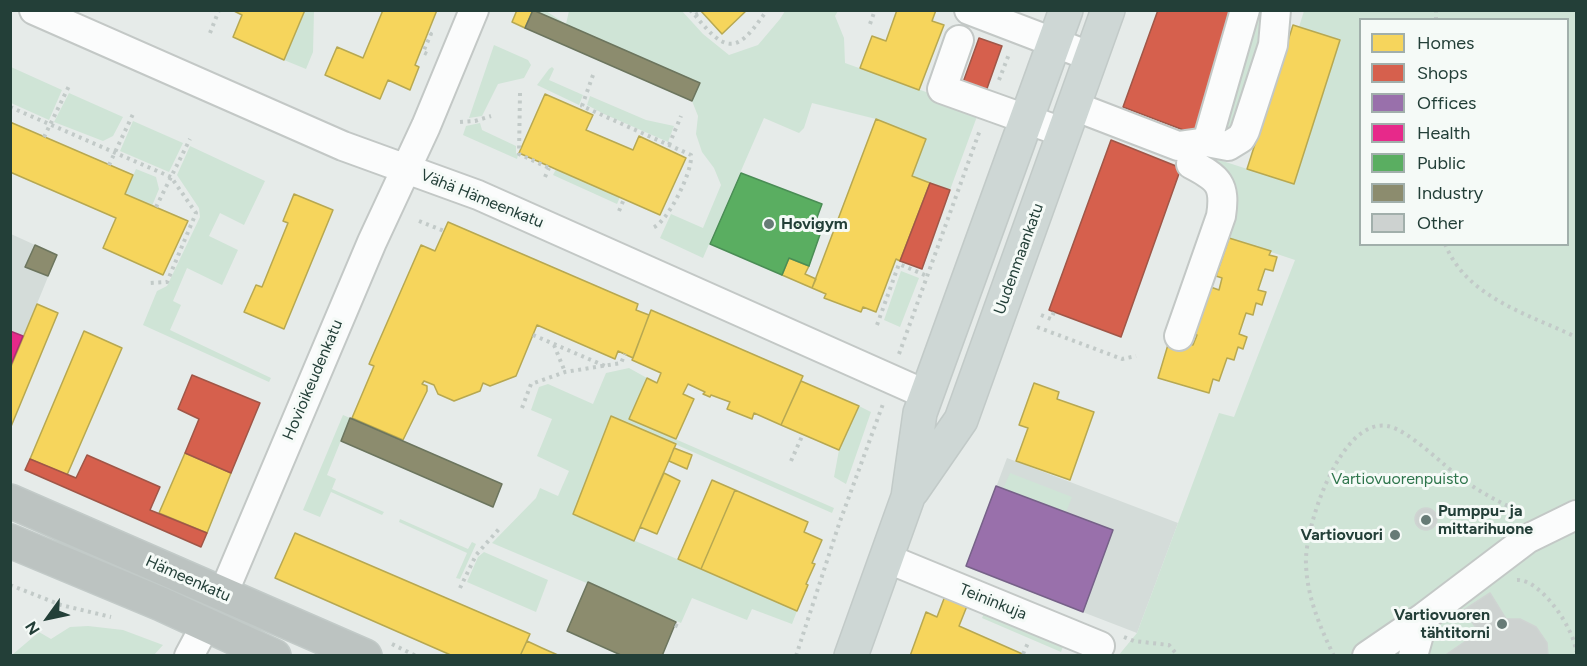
<!DOCTYPE html>
<html>
<head>
<meta charset="utf-8">
<style>
	body { margin:0 }
	#map { position:relative; width:1587px; height:666px; overflow:hidden; background:#e6ebe9; font-family:Figtree,sans-serif }
	canvas { display:block }
	.frame { position:absolute; inset:0; border:12px solid #233f38; pointer-events:none }
	.legend { position:absolute; left:1359px; top:18px; width:210px; height:228px; box-sizing:border-box; background:#f5faf7; border:2px solid #a1afab; margin:0; padding:8px 10px; list-style:none; font-size:18px; color:#233f38 }
	.legend li { display:flex; align-items:center; gap:12px; height:30px }
	.legend b { width:30px; border:2px solid #a1afab }
	.north { position:absolute; left:18px; top:588px; width:60px; height:60px; -webkit-text-stroke:4px #f5faf7; paint-order:stroke; rotate:237deg; font-size:16px; font-weight:700; line-height:24px; text-align:center; color:#233f38 }
	.north::after { content:''; display:block; margin:auto; width:21px; height:27px; background:#233f38; clip-path:polygon(50% 0,100% 100%,50% 72%,0 100%) }
</style>
</head>
<body>
<div id="map">
<canvas width="1587" height="666"></canvas>
<div class="frame"></div>
<ul class="legend">
<li><b style="height:16px;background:#f6d55c"></b>Homes</li>
<li><b style="height:16px;background:#d6604d"></b>Shops</li>
<li><b style="height:16px;background:#9970ab"></b>Offices</li>
<li><b style="height:16px;background:#e7298a"></b>Health</li>
<li><b style="height:16px;background:#5aae61"></b>Public</li>
<li><b style="height:16px;background:#8c8c6e"></b>Industry</li>
<li><b style="height:16px;background:#cdd2d0"></b>Other</li>
</ul>
<div class="north">N</div>
</div>
<script>
const ctx = document.querySelector('canvas').getContext('2d');
ctx.lineJoin = 'round';
function fill(path, color) {
  ctx.fillStyle = color;
  ctx.fill(path, 'evenodd');
}
function strokePath(path, color, width, dash) {
  ctx.strokeStyle = color;
  ctx.lineWidth = width;
  ctx.lineCap = dash ? 'butt' : 'round';
  ctx.setLineDash(dash || []);
  ctx.stroke(path);
}
function write(font, color, halo, rows, align = 'center') {
  ctx.font = font + ' Figtree,sans-serif';
  ctx.lineWidth = 6;
  ctx.setLineDash([]);
  ctx.textBaseline = 'middle';
  ctx.strokeStyle = halo;
  ctx.fillStyle = color;
  for (const [text, x, y, turn = 0] of rows) {
    ctx.save();
    ctx.translate(x, y);
    ctx.rotate((+turn || 0) * Math.PI / 180);
    ctx.textAlign = isNaN(turn) ? turn : align;
    if (halo) ctx.strokeText(text, 0, 0);
    ctx.fillText(text, 0, 0);
    ctx.restore();
  }
}
const built = new Path2D(`
	M11,234L57,255L11,367Z
	M1007,458L1178,523L1137,633L966,567Z`);
const green = new Path2D(`
	M305,11H314L313,52L306,69L284,60Z
	M535,11H546L566,24L569,11H682L703,34L729,55L758,45L780,19L785,11H838L835,16L844,38L845,63L979,111L950,190L912,176L926,139L876,119L812,103L804,128L799,133L764,118L703,258L660,238L671,214L703,228L721,185L714,168L702,152L696,134L698,116L692,101L700,83Z
	M1253,11H1266L1269,37L1236,131H1223Z
	M1304,11H1576V655L1118,656L1137,633L1219,413L1234,417L1295,260L1229,238L1221,262L1214,260L1206,162L1207,156L1294,184L1340,40L1299,27ZM1360,20H1568V244H1360Z
	M494,45L528,60L531,65L524,78L498,84L482,116L469,118Z
	M11,67L62,90L49,120L11,103Z
	M552,67L554,69L549,80L583,95L579,105L537,85L549,69Z
	M69,93L123,117L113,136L103,141L54,122Z
	M590,96L646,120L674,126L668,142L604,114L587,105Z
	M133,121L183,143L169,172L120,151Z
	M480,123L482,130L516,146V153L518,155L517,159L463,135L466,126Z
	M190,146L265,181L244,225L220,213L209,236L238,250L222,285L187,268L173,301L181,305L170,330L271,378L269,382L143,325L157,291L167,286L200,217L199,208L177,175Z
	M136,169L156,177L159,189L152,206L125,194Z
	M556,169L620,197L617,204L553,175Z
	M901,271L919,278L900,327L884,320Z
	M629,368L647,378L629,419L834,508L832,513L611,416L573,514L797,611L792,624L752,609L747,620L692,598L681,623L492,543L536,498L540,488L558,496L569,471L537,456L552,419L531,410L539,387L548,384L593,404L606,373Z
	M859,406L871,412L846,484L834,477L839,450Z
	M343,415L350,418L327,475L336,479L332,489L384,512L382,515L331,492L320,517L303,510Z
	M1010,473L1072,497L1066,512L1003,489Z
	M400,519L468,549L472,542L476,544L460,579L456,578L467,553L399,522Z
	M484,552L548,580L536,612L467,582L478,557Z
	M988,604L1066,638L1061,652L982,618Z
	M88,626L123,630L163,645L154,655H12L39,632L51,639L70,627Z`);
const homes = new Path2D(`
	M232,10H305L284,60L233,37L242,15Z
	M383,10H437L415,65L419,67L410,90L388,80L380,99L325,75L337,47L363,58Z
	M517,10H533L525,28L512,22Z
	M700,10H747L722,34Z
	M897,10H936L932,21L944,25L919,90L860,68L872,36L886,41Z
	M1293,25L1340,40L1294,184L1247,169Z
	M545,94L593,115L586,130L633,150L639,136L686,158L660,215L519,153Z
	M876,119L926,139L912,176L930,183L900,261L896,259L876,312L863,307L861,312L824,298L826,294L812,288Z
	M10,122L133,175L125,194L188,221L163,275L103,248L116,218L10,172Z
	M294,194L333,210L284,329L244,312L256,285L262,287L288,223L283,221Z
	M448,222L638,304L636,310L649,315L633,358L618,351L615,359L537,325L516,376L490,386L483,383L480,391L454,401L438,394L434,385L424,381L422,384L427,386V391L403,440L352,418L374,366L369,364L421,245L435,251Z
	M1229,238L1271,251L1269,255L1277,257L1273,271L1265,269L1258,290L1266,292L1262,305L1256,303L1253,315L1246,313L1239,334L1247,337L1243,349L1238,347L1234,360L1227,358L1219,381L1213,379L1209,393L1158,378L1170,338L1193,345L1197,335L1189,332L1205,285L1219,290L1222,278L1216,276Z
	M789,258L809,266L805,274L816,279L812,288L782,275Z
	M37,304L58,313L10,429V369Z
	M651,310L803,376L781,425L754,413L752,419L727,409L730,402L711,395L710,397L703,394L705,392L688,384L683,394L694,399L676,439L629,419L647,378L657,383L661,373L632,360Z
	M84,331L122,348L67,475L30,459Z
	M801,381L859,406L839,450L781,425Z
	M1034,383L1059,392L1057,399L1094,412L1070,480L1016,461L1028,428L1019,425Z
	M611,416L676,444L634,541L573,514Z
	M674,448L692,455L687,469L669,461Z
	M185,453L231,473L207,533L159,513Z
	M664,473L680,481L657,534L640,527Z
	M712,480L735,490L701,569L678,559Z
	M735,490L808,522L804,532L822,540L812,563L815,564L806,584L808,585L797,611L701,569Z
	M295,533L530,634L520,656H453L275,578Z
	M945,596L967,606L959,626L1027,656H910L926,612L937,617Z
	M527,641L542,648L560,656H520Z`);
const shops = new Path2D(`
	M1158,10H1238L1194,134L1123,107Z
	M979,38L1002,46L984,97L961,88Z
	M1111,140L1181,168L1121,337L1049,310Z
	M930,183L950,190L922,269L900,261Z
	M192,375L260,403L231,473L185,453L199,419L178,409Z
	M87,455L160,487L150,510L207,533L201,547L25,470L30,459L76,478Z`);
const offices = new Path2D(`
	M996,486L1113,530L1083,612L966,566Z`);
const health = new Path2D(`
	M10,331L23,336L10,367Z`);
const public = new Path2D(`
	M741,173L822,204L815,223L823,226L809,266L789,258L782,275L710,244Z`);
const industry = new Path2D(`
	M533,10L700,83L692,101L525,28Z
	M35,245L57,255L48,276L25,267Z
	M350,418L502,484L493,507L341,441Z
	M588,582L676,622L662,656H623L567,631Z`);
const building = new Path2D(`
	M1415 519a11 11 0 1 1 22 0a11 11 0 1 1-22 0Z
	M1490,593L1506,619H1520L1536,627L1547,643L1548,656H1444L1479,632L1464,610Z`);
const path = new Path2D(`
	M690,10L695,15L702,12
	M695,15C728,57 739,51 767,10
	M1436,20V10
	M870,24L875,10
	M210,33L219,10
	M427,54L423,52L431,34L428,33
	M593,75L582,106L691,155C693,171 667,224 652,228
	M999,80L1009,54
	M520,93L519,154L549,168L550,166
	M10,107L171,177L196,213L167,282L149,283
	M460,122L475,121L491,116
	M44,137L69,86
	M669,145L681,116
	M109,165L133,114
	M545,177L549,168
	M156,207L190,139
	M619,211L624,199
	M419,221L444,231
	M1445,244C1467,298 1528,314 1576,337
	M1041,315L1051,319L1054,312
	M877,325L899,264L927,276
	M1037,327L1122,359L1136,356
	M533,335L605,366
	M554,345L565,372
	M899,354L980,130
	M522,408L531,384L565,372L621,363L625,354
	M791,461L803,434
	M1517,580C1541,579 1575,630 1576,652
	M10,585L61,605L111,617
	M460,588L476,555L499,529
	M675,625L681,628
	M1124,637L1134,641L1169,645L1178,656
	M392,644L416,656
	M1023,654L1028,643
	M796,656L839,524L883,404
	M1334,656C1320,627 1307,597 1306,564C1304,529 1340,418 1387,426C1410,430 1444,467 1465,481C1483,494 1501,503 1521,512`);
const minor = new Path2D(`
	M34,10L343,146L478,195L927,395
	M969,10L1092,57
	M959,40L942,89L1065,133
	M1074,106L1178,146L1207,142L1228,146L1241,138L1245,131L1273,45L1276,10
	M1207,142L1245,10
	M1179,336L1221,216C1226,184 1218,178 1191,164
	M886,558L1100,646
	M223,594L372,242L426,126L474,10
	M189,656L206,624
	M1367,656L1424,617L1527,539L1576,515
	M1413,656L1424,617`);
const major = new Path2D(`
	M912,491L961,420L1108,10
	M851,656L908,497L920,413L1066,10`);
const highway = new Path2D(`
	M10,501L365,656
	M10,541L161,604L274,656`);
const markers = [
	[769,224,6,"#677b76"],
	[1426,520,6,"#677b76"],
	[1395,535,6,"#677b76"],
	[1502,624,6,"#677b76"]
];
const streetNames = [
	["Vähä Hämeenkatu",482,199,22],
	["Uudenmaankatu",1019,259,-70],
	["Hovioikeudenkatu",313,380,-67],
	["Hämeenkatu",188,579,24],
	["Teininkuja",993,602,22]
];
const poiNames = [
	["Hovigym",781,224],
	["Pumppu- ja",1438,511],
	["mittarihuone",1438,529],
	["Vartiovuori",1383,535,"right"],
	["Vartiovuoren",1490,615,"right"],
	["tähtitorni",1490,633,"right"]
];
const parkNames = [
	["Vartiovuorenpuisto",1400,479]
];
fill(built, '#d4dcd9');
fill(green, '#cfe4d6');
fill(homes, '#f6d55c');
strokePath(homes, '#b7a851', 1.5);
fill(shops, '#d6604d');
strokePath(shops, '#a05647', 1.5);
fill(offices, '#9970ab');
strokePath(offices, '#766188', 1.5);
fill(health, '#e7298a');
strokePath(health, '#ac3071', 1.5);
fill(public, '#5aae61');
strokePath(public, '#4a8d55', 1.5);
fill(industry, '#8c8c6e');
strokePath(industry, '#6c755e', 1.5);
fill(building, '#cdd2d0');
strokePath(building, '#cfd4d2', 1.5);
strokePath(minor, '#c3c8c6', 32);
strokePath(major, '#c2cac8', 36);
strokePath(highway, '#c2cac8', 36);
strokePath(path, '#c2cac8', 4, [3, 4.5]);
strokePath(minor, '#fbfcfc', 28);
strokePath(major, '#ced7d5', 33);
strokePath(highway, '#bcc3c1', 33);
for (const [x, y, r, color] of markers) {
  const dot = new Path2D();
  dot.arc(x, y, r, 0, 2 * Math.PI);
  ctx.fillStyle = color;
  ctx.fill(dot);
  strokePath(dot, '#f5faf7', 2);
}
write('16px', '#233f38', '#f5faf7', streetNames);
write('bold 16px', '#233f38', '#f5faf7', poiNames, 'left');
write('16px', '#2e754c', '#f5faf7', parkNames);
</script>
</body>
</html>
